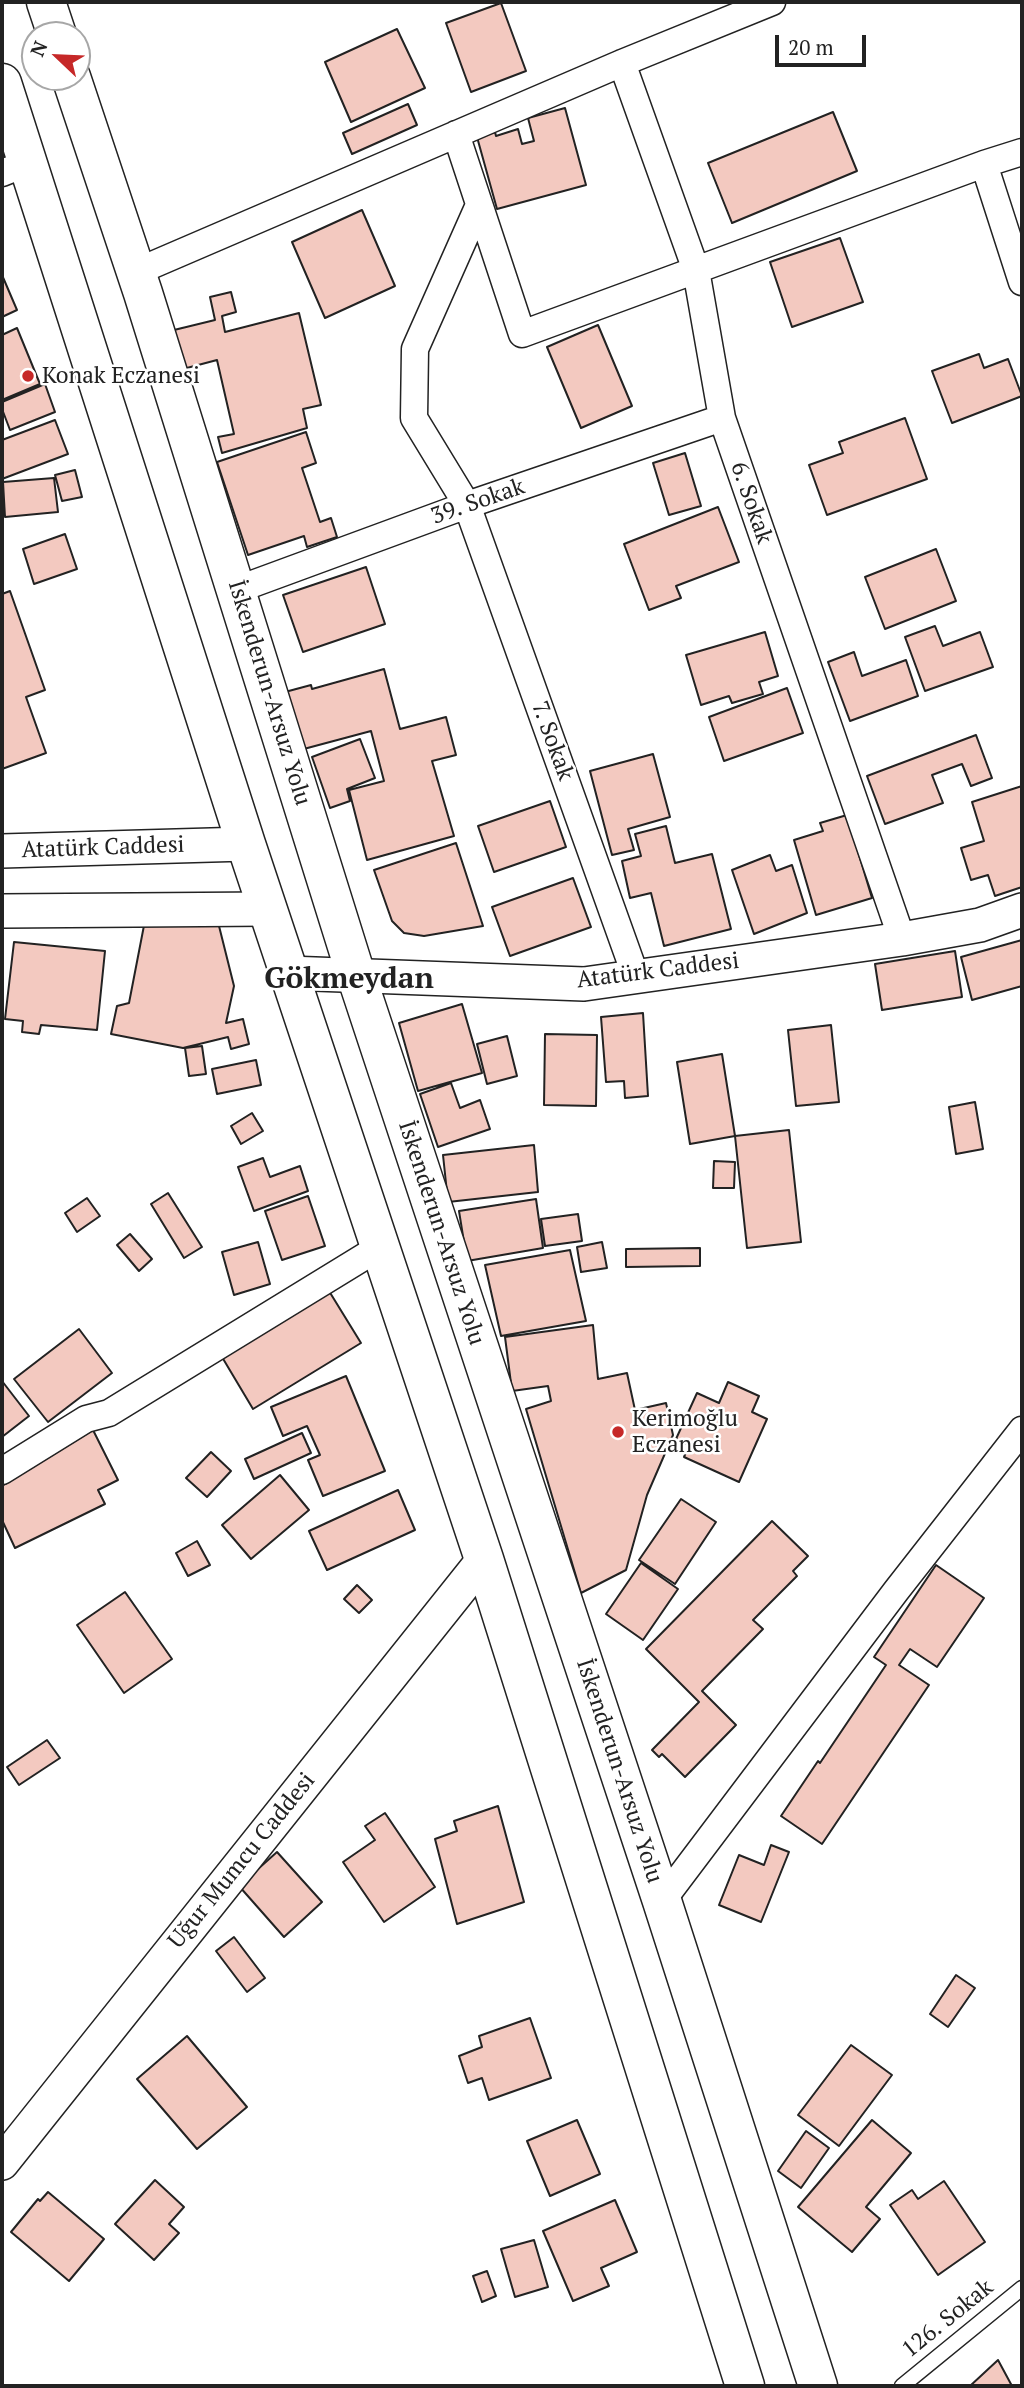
<!DOCTYPE html>
<html>
<head>
<meta charset="utf-8">
<style>
	body { margin:0 }
	#map { position:relative; width:1024px; height:2388px; overflow:hidden; background:#fff; font-family:"PT Serif",serif }
	canvas { display:block }
	.frame { position:absolute; inset:0; border:4px solid #222; pointer-events:none }
	.north { position:absolute; left:21px; top:21px; width:70px; height:70px; box-sizing:border-box; background:#fff; border:2px solid #a7a7a7; border-radius:50%; rotate:293deg; font-size:19px; font-weight:700; line-height:28px; text-align:center; color:#222 }
	.north::after { content:''; display:block; margin:auto; width:24px; height:32px; background:#c62828; clip-path:polygon(50% 0,100% 100%,50% 72%,0 100%) }
	.scale { position:absolute; left:775px; top:35px; width:91px; height:32px; box-sizing:border-box; border:4px solid #222; border-top:0; padding-left:9px; font-size:21px; line-height:24px; white-space:nowrap; color:#222; -webkit-text-stroke:5px #fff; paint-order:stroke }
</style>
</head>
<body>
<div id="map">
<canvas width="1024" height="2388"></canvas>
<div class="frame"></div>
<div class="north">N</div>
<div class="scale">20 m</div>
</div>
<script>
const ctx = document.querySelector('canvas').getContext('2d');
ctx.lineJoin = 'round';
function fill(path, color) {
  ctx.fillStyle = color;
  ctx.fill(path, 'evenodd');
}
function strokePath(path, color, width, dash) {
  ctx.strokeStyle = color;
  ctx.lineWidth = width;
  ctx.lineCap = dash ? 'butt' : 'round';
  ctx.setLineDash(dash || []);
  ctx.stroke(path);
}
function write(font, color, halo, rows, align = 'center') {
  ctx.font = font + ' "PT Serif",serif';
  ctx.lineWidth = 5;
  ctx.setLineDash([]);
  ctx.textBaseline = 'middle';
  ctx.strokeStyle = halo;
  ctx.fillStyle = color;
  for (const [text, x, y, turn = 0] of rows) {
    ctx.save();
    ctx.translate(x, y);
    ctx.rotate((+turn || 0) * Math.PI / 180);
    ctx.textAlign = isNaN(turn) ? turn : align;
    if (halo) ctx.strokeText(text, 0, 0);
    ctx.fillText(text, 0, 0);
    ctx.restore();
  }
}
const building = new Path2D(`
	M501,3L526,71L471,92L446,23Z
	M397,29L425,88L351,122L325,62Z
	M408,104L417,125L352,154L343,133Z
	M565,108L586,185L497,209L477,137L495,132L496,136L518,129L522,144L534,141L528,118Z
	M833,112L857,171L732,223L708,163Z
	M362,210L395,286L325,318L292,242Z
	M840,238L863,302L792,327L770,262Z
	M2,275L17,310L2,317Z
	M231,292L236,312L222,316L225,332L299,313L321,405L303,409L307,428L222,453L218,437L234,434L217,360L183,369L174,330L215,320L210,297Z
	M598,325L632,406L581,428L547,347Z
	M17,328L40,384L2,400V335Z
	M979,354L984,368L1008,359L1022,396L952,423L932,371Z
	M45,384L55,412L10,430L2,409V402Z
	M905,418L927,479L827,515L809,465L843,453L839,442Z
	M55,420L68,454L2,479V440Z
	M306,432L316,463L302,468L320,522L331,518L337,537L307,547L304,536L248,555L217,462Z
	M685,453L701,506L669,515L653,463Z
	M75,470L82,497L62,501L55,475Z
	M54,478L58,512L5,517L3,482Z
	M718,507L739,562L676,586L681,598L649,610L624,544Z
	M65,534L77,569L34,584L23,549Z
	M936,549L956,601L885,629L865,577Z
	M366,567L385,624L303,652L283,595Z
	M10,591L45,690L26,697L46,753L2,769V594Z
	M935,626L943,646L980,632L993,667L925,691L905,637Z
	M765,632L778,676L759,682L763,694L732,703L729,696L701,705L686,655Z
	M854,652L862,676L906,660L918,696L850,721L828,662Z
	M384,669L400,729L446,717L456,755L432,761L454,836L367,860L349,790L384,781L371,731L300,750L285,692L311,685L312,689Z
	M787,688L803,733L724,761L709,717Z
	M976,735L992,778L971,786L962,764L932,775L943,803L885,824L867,776Z
	M360,739L375,778L347,789L350,801L330,808L312,757Z
	M653,754L670,817L628,829L634,850L612,855L590,771Z
	M1022,786V887L995,896L988,875L971,880L961,848L984,841L972,802Z
	M550,801L566,847L494,872L478,826Z
	M847,815L872,898L816,915L794,840L823,831L820,823Z
	M666,826L675,863L712,854L731,929L664,946L651,893L630,898L622,861L641,856L635,834Z
	M456,843L483,926L424,936L404,933L392,921L374,870Z
	M770,855L776,871L792,865L807,913L754,934L732,870Z
	M573,878L591,927L510,956L492,907Z
	M147,910L216,914L234,986L226,1023L243,1019L249,1044L231,1049L228,1037L183,1048L111,1034L117,1006L129,1003Z
	M1022,940V986L972,1000L961,957Z
	M14,942L105,951L97,1030L41,1025L39,1034L22,1032L23,1021L5,1019Z
	M955,951L962,997L882,1010L875,964Z
	M462,1004L482,1073L418,1091L399,1023Z
	M643,1013L648,1096L625,1098L624,1081L606,1082L601,1017Z
	M831,1025L839,1102L796,1106L788,1030Z
	M545,1034L597,1035L596,1106L544,1105Z
	M507,1036L517,1076L487,1084L477,1044Z
	M202,1046L206,1074L189,1076L185,1048Z
	M722,1054L735,1136L690,1144L677,1062Z
	M256,1060L261,1085L217,1094L212,1069Z
	M451,1083L460,1108L480,1100L490,1129L438,1147L420,1094Z
	M975,1102L983,1149L956,1154L949,1107Z
	M252,1113L263,1131L241,1144L231,1126Z
	M789,1130L801,1242L747,1248L735,1136Z
	M534,1145L538,1192L448,1202L443,1155Z
	M263,1158L270,1177L300,1166L308,1191L254,1211L238,1167Z
	M714,1161L735,1162L734,1188H713Z
	M168,1193L202,1247L184,1258L151,1204Z
	M308,1196L325,1246L282,1260L265,1211Z
	M87,1198L100,1216L77,1232L65,1213Z
	M536,1199L543,1248L467,1261L459,1211Z
	M578,1214L582,1241L545,1246L541,1219Z
	M130,1234L152,1259L139,1271L117,1245Z
	M258,1242L270,1284L234,1295L222,1252Z
	M602,1242L607,1268L581,1272L577,1247Z
	M700,1248V1266L626,1267V1249Z
	M570,1250L586,1321L501,1336L485,1265Z
	M329,1291L361,1343L253,1409L222,1357Z
	M593,1325L598,1379L627,1373L635,1410L666,1403L673,1435L647,1495L626,1570L581,1593L526,1409L551,1401L548,1386L512,1391L505,1337Z
	M79,1329L112,1373L48,1422L14,1379Z
	M346,1376L385,1471L323,1496L308,1460L320,1455L307,1426L283,1436L271,1407Z
	M2,1381L29,1416L2,1437Z
	M728,1382L759,1396L752,1412L767,1419L739,1482L684,1457L689,1445L676,1439L697,1393L719,1403Z
	M93,1430L118,1480L98,1490L105,1504L15,1548L2,1520V1486Z
	M302,1433L311,1453L254,1479L245,1459Z
	M211,1452L231,1471L207,1497L186,1478Z
	M280,1475L309,1510L251,1559L222,1525Z
	M398,1490L415,1530L327,1570L309,1531Z
	M681,1499L716,1522L675,1584L639,1560Z
	M772,1521L808,1556L793,1571L797,1576L753,1620L763,1629L702,1691L736,1725L685,1777L662,1754L659,1757L652,1750L699,1702L646,1649Z
	M197,1541L210,1565L188,1576L176,1553Z
	M641,1563L678,1589L643,1640L606,1614Z
	M936,1565L984,1598L937,1667L910,1649L899,1665L929,1685L822,1844L781,1816L818,1761L820,1763L886,1665L874,1657Z
	M357,1585L372,1600L359,1613L344,1599Z
	M125,1592L172,1659L124,1693L77,1625Z
	M47,1740L60,1758L19,1785L7,1767Z
	M498,1806L524,1902L457,1924L435,1839L457,1831L454,1821Z
	M385,1813L435,1887L384,1922L343,1862L375,1840L365,1826Z
	M771,1845L789,1852L761,1922L719,1905L739,1855L764,1865Z
	M277,1852L322,1902L284,1937L239,1886Z
	M234,1937L265,1978L247,1992L216,1951Z
	M956,1975L975,1988L948,2027L930,2014Z
	M530,2018L551,2078L489,2100L482,2078L468,2083L459,2056L482,2047L479,2036Z
	M187,2036L247,2107L197,2149L137,2079Z
	M851,2045L892,2075L839,2146L798,2115Z
	M577,2120L600,2174L550,2196L527,2141Z
	M872,2120L911,2153L866,2207L880,2219L852,2252L798,2207Z
	M806,2131L829,2148L801,2188L778,2171Z
	M155,2180L184,2207L169,2224L179,2233L154,2260L115,2224Z
	M944,2181L985,2242L938,2275L890,2205L912,2190L918,2199Z
	M48,2192L104,2239L69,2281L11,2232L38,2199L40,2201Z
	M615,2200L637,2252L601,2268L609,2286L573,2301L543,2231Z
	M534,2240L548,2287L515,2297L501,2249Z
	M487,2271L496,2296L482,2302L473,2276Z
	M998,2360L1012,2386H970Z`);
const service = new Path2D(`
	M902,2386L1022,2288`);
const minor = new Path2D(`
	M622,63L696,270L722,418L902,939
	M456,134L522,334L984,164
	M1022,152L984,164L1022,282
	M2,173L27,163
	M479,205L415,349L414,418L467,505L636,977
	M136,272L622,63L772,2
	M236,590L467,505L722,418
	M2,1471L86,1419L109,1413L380,1247
	M662,1901L896,1591L1022,1430`);
const tertiary = new Path2D(`
	M2,851L246,844
	M2,911L268,909
	M288,973L584,984L902,939L980,925L1022,910
	M2,2163L484,1559`);
const primary = new Path2D(`
	M46,2L57,35
	M71,77L143,293L356,975L662,1901L818,2386
	M2,83L246,844L484,1559L745,2386`);
const markers = [
	[28,376,7,"#c62828"],
	[618,1432,7,"#c62828"]
];
const poiNames = [
	["Konak Eczanesi",42,376],
	["Kerimoğlu",632,1419],
	["Eczanesi",632,1445]
];
const streetNames = [
	["39. Sokak",478,502,-19],
	["6. Sokak",751,503,71],
	["İskenderun-Arsuz Yolu",269,693,73],
	["7. Sokak",552,741,70],
	["Atatürk Caddesi",103,848,-2],
	["Atatürk Caddesi",658,971,-7],
	["İskenderun-Arsuz Yolu",441,1233,72],
	["İskenderun-Arsuz Yolu",619,1771,72],
	["Uğur Mumcu Caddesi",242,1861,-51],
	["126. Sokak",948,2319,-39]
];
const districtNames = [
	["Gökmeydan",349,979]
];
fill(building, '#f3c9c0');
strokePath(building, '#222', 2);
strokePath(service, '#222', 17);
strokePath(minor, '#222', 29);
strokePath(tertiary, '#222', 36);
strokePath(primary, '#222', 41);
strokePath(service, '#fff', 14);
strokePath(minor, '#fff', 26);
strokePath(tertiary, '#fff', 33);
strokePath(primary, '#fff', 38);
for (const [x, y, r, color] of markers) {
  const dot = new Path2D();
  dot.arc(x, y, r, 0, 2 * Math.PI);
  ctx.fillStyle = color;
  ctx.fill(dot);
  strokePath(dot, '#fff', 2.5);
}
write('23px', '#222', '#fff', poiNames, 'left');
write('23px', '#222', '#fff', streetNames);
write('bold 30px', '#222', '#fff', districtNames);
</script>
</body>
</html>
